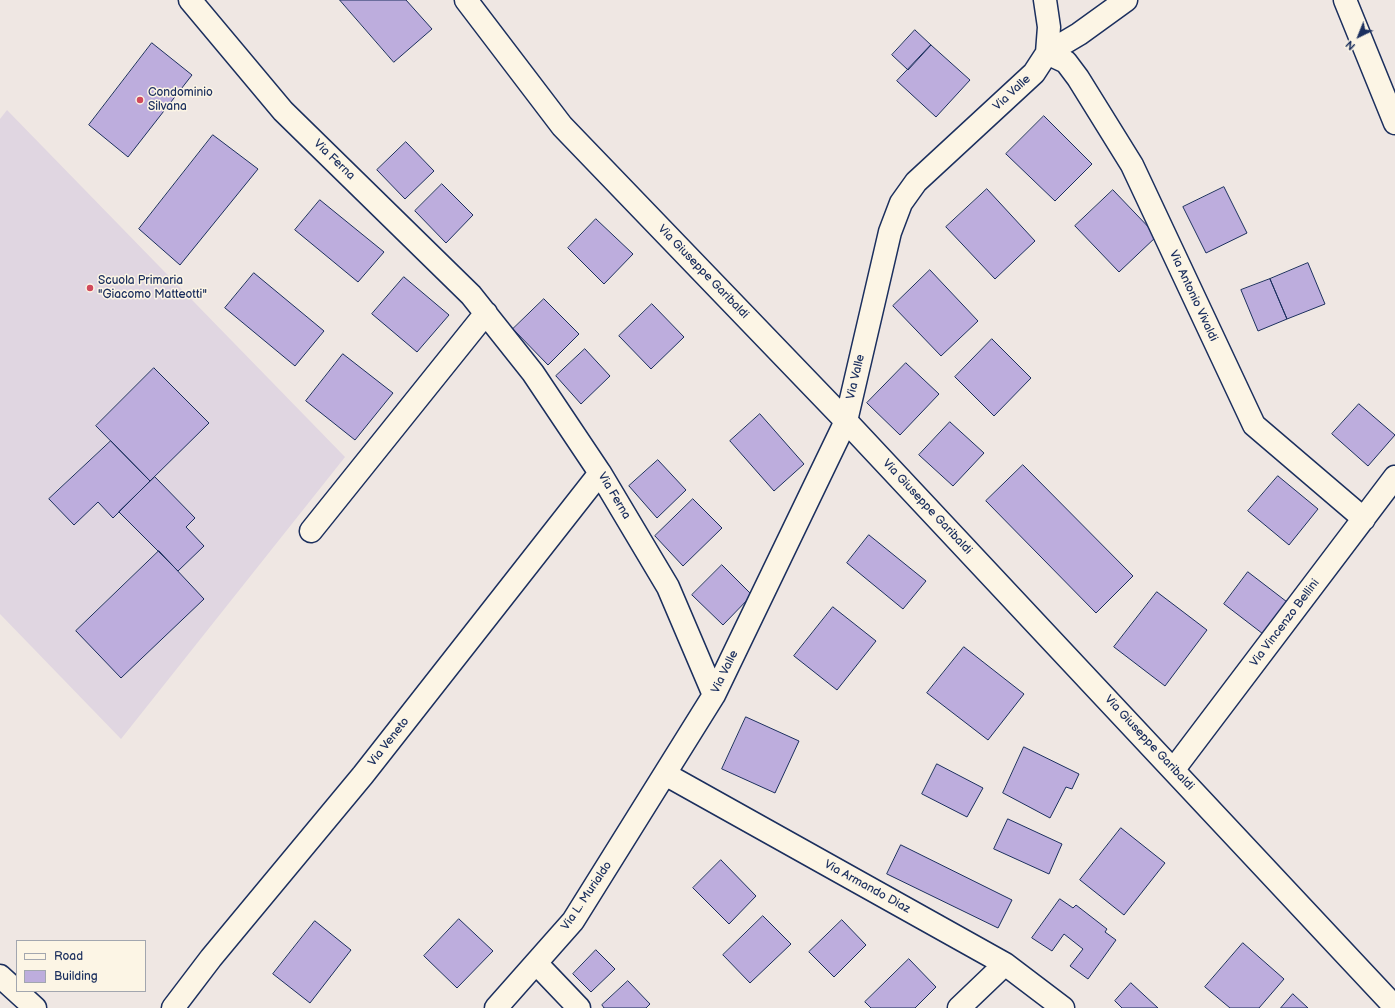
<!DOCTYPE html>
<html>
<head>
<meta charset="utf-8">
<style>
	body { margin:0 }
	#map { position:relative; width:1395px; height:1008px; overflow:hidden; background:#efe7e3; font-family:"Balsamiq Sans",sans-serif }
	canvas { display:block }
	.legend { position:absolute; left:16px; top:940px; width:130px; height:52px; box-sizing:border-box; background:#fcf5e5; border:1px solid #a2a6af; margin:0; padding:5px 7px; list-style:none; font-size:12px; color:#1b2f5e }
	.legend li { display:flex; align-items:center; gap:8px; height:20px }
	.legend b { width:20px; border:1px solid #a2a6af }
	.north { position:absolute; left:1339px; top:16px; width:40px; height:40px; -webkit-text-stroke:3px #fcf5e5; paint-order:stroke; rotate:223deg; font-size:11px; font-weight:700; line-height:16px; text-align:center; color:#1b2f5e }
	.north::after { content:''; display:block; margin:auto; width:14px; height:18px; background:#1b2f5e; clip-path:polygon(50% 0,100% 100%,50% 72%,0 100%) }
</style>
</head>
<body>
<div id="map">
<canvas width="1395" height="1008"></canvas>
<ul class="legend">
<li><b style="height:5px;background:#fcf5e5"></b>Road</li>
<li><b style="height:11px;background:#bdaddd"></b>Building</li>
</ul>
<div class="north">N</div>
</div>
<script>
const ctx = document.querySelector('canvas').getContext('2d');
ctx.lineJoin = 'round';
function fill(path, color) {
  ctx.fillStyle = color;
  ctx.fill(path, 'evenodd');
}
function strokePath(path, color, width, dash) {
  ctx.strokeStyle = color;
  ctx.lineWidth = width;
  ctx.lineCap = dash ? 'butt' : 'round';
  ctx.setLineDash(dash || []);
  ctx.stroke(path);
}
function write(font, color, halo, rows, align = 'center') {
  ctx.font = font + ' "Balsamiq Sans",sans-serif';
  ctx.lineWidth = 3;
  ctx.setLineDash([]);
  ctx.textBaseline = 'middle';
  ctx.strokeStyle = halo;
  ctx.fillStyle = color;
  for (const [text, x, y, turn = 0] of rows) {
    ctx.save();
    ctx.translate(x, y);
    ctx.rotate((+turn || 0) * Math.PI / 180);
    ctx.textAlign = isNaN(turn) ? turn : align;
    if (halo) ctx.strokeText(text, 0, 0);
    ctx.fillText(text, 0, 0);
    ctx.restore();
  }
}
const built = new Path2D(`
	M7,110L345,457L121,739L0,614V119Z`);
const building = new Path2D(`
	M340,0H406L432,29L394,62Z
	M915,30L931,45L908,70L892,55Z
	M152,43L192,75L128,157L89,125Z
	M931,45L970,80L936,117L897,81Z
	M1044,116L1092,164L1055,201L1006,154Z
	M213,135L258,169L180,265L139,229Z
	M406,142L434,171L405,199L377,170Z
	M442,184L473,215L446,243L415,211Z
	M1224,187L1247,233L1206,253L1183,207Z
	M987,189L1035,241L995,279L946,227Z
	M1113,190L1157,236L1119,272L1075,226Z
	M320,200L384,252L358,282L295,230Z
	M596,219L633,254L604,284L568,248Z
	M1308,263L1325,304L1287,319L1270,279Z
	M930,270L978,321L941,356L893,306Z
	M254,273L324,331L295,366L225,308Z
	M404,277L449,315L417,352L372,314Z
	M1270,279L1287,319L1258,331L1241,290Z
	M544,299L579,334L548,365L513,329Z
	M652,304L684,337L651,369L619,336Z
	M992,339L1031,378L994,416L955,377Z
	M585,349L610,376L581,404L556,376Z
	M343,354L393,393L355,440L306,401Z
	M906,363L939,394L900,435L867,403Z
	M154,368L209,423L150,481L96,426Z
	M1359,404L1395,435L1368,466L1332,434Z
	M760,414L804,464L774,491L730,441Z
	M950,422L984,453L953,486L919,455Z
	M111,441L150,481L113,518L98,502L74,525L49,499Z
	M658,460L686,490L657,518L629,486Z
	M1023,465L1133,576L1096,613L986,501Z
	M1278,476L1318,509L1289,545L1248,511Z
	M155,477L195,518L186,527L204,546L178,571L119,512Z
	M693,499L722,528L683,566L655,536Z
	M869,535L926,581L903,609L847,563Z
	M159,551L204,599L121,678L76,631Z
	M722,565L752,595L723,625L692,595Z
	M1248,572L1291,605L1267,637L1224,604Z
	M1157,592L1207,630L1165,686L1114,647Z
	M833,607L876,641L837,690L794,656Z
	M964,647L1024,694L988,740L927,693Z
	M746,717L799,741L775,793L722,769Z
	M1024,747L1079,774L1072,789L1066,787L1050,818L1003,793Z
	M937,764L983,788L967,817L922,794Z
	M1008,819L1062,844L1049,874L994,849Z
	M1121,828L1165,863L1124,915L1080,880Z
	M901,845L1012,900L998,928L887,874Z
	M721,860L756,896L729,924L693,888Z
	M1060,899L1073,908L1076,905L1107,929L1105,932L1116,940L1088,979L1070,966L1083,949L1064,934L1052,951L1032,938Z
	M763,916L791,944L750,983L723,955Z
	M459,919L493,951L457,988L424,956Z
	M842,920L866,945L834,977L809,952Z
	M315,921L351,950L310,1003L273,974Z
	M1243,943L1284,979L1259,1008H1230L1205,987Z
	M596,950L615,969L591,992L573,974Z
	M909,959L936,987L915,1008H871L865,1002Z
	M628,981L650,1004L646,1008H604L602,1005Z
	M1131,983L1158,1008H1122L1115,1001Z
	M1293,994L1308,1008H1281Z`);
const minor = new Path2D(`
	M190,0L283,111L471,295L533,373L600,473L668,587L714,695
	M1345,0L1395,123
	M1047,53L1066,62L1078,78L1132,165L1254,425L1364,519
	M1047,53L1079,34L1126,0
	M311,531L486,313
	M1174,769L1395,477
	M665,774L1005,964L1063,1008
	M536,963L579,1008
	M0,976L35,1008
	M173,1008L211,958L363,775L600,473
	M496,1008L573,921L714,695L846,421L890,232L901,203L916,182L1034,73L1047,53L1049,27L1045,0
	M959,1008L1005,964`);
const tertiary = new Path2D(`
	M466,0L562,126L846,421L1395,1007`);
const markers = [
	[140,100,4,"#d1495b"],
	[90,288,4,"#d1495b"]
];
const poiNames = [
	["Condominio",148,93],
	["Silvana",148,107],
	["Scuola Primaria",98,281],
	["\"Giacomo Matteotti\"",98,295]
];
const streetNames = [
	["Via Valle",1012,93,-43],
	["Via Ferna",334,160,44],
	["Via Giuseppe Garibaldi",703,272,46],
	["Via Antonio Vivaldi",1193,296,65],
	["Via Valle",856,377,-77],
	["Via Ferna",614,496,59],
	["Via Giuseppe Garibaldi",927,507,47],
	["Via Vincenzo Bellini",1285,623,-53],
	["Via Valle",725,672,-64],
	["Via Veneto",389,742,-52],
	["Via Giuseppe Garibaldi",1149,743,47],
	["Via Armando Diaz",867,887,29],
	["Via L. Murialdo",587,896,-56]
];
fill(built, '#e0d6e1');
fill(building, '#bdaddd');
strokePath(building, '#1b2f5e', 1);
strokePath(minor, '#1b2f5e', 25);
strokePath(tertiary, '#1b2f5e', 25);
strokePath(minor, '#fcf5e5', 22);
strokePath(tertiary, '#fcf5e5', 22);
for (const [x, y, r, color] of markers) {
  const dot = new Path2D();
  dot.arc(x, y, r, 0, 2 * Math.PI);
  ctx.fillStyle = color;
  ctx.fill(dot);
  strokePath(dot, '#fcf5e5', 1.5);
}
write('12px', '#1b2f5e', '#fcf5e5', poiNames, 'left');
write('12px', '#1b2f5e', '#fcf5e5', streetNames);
</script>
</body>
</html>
